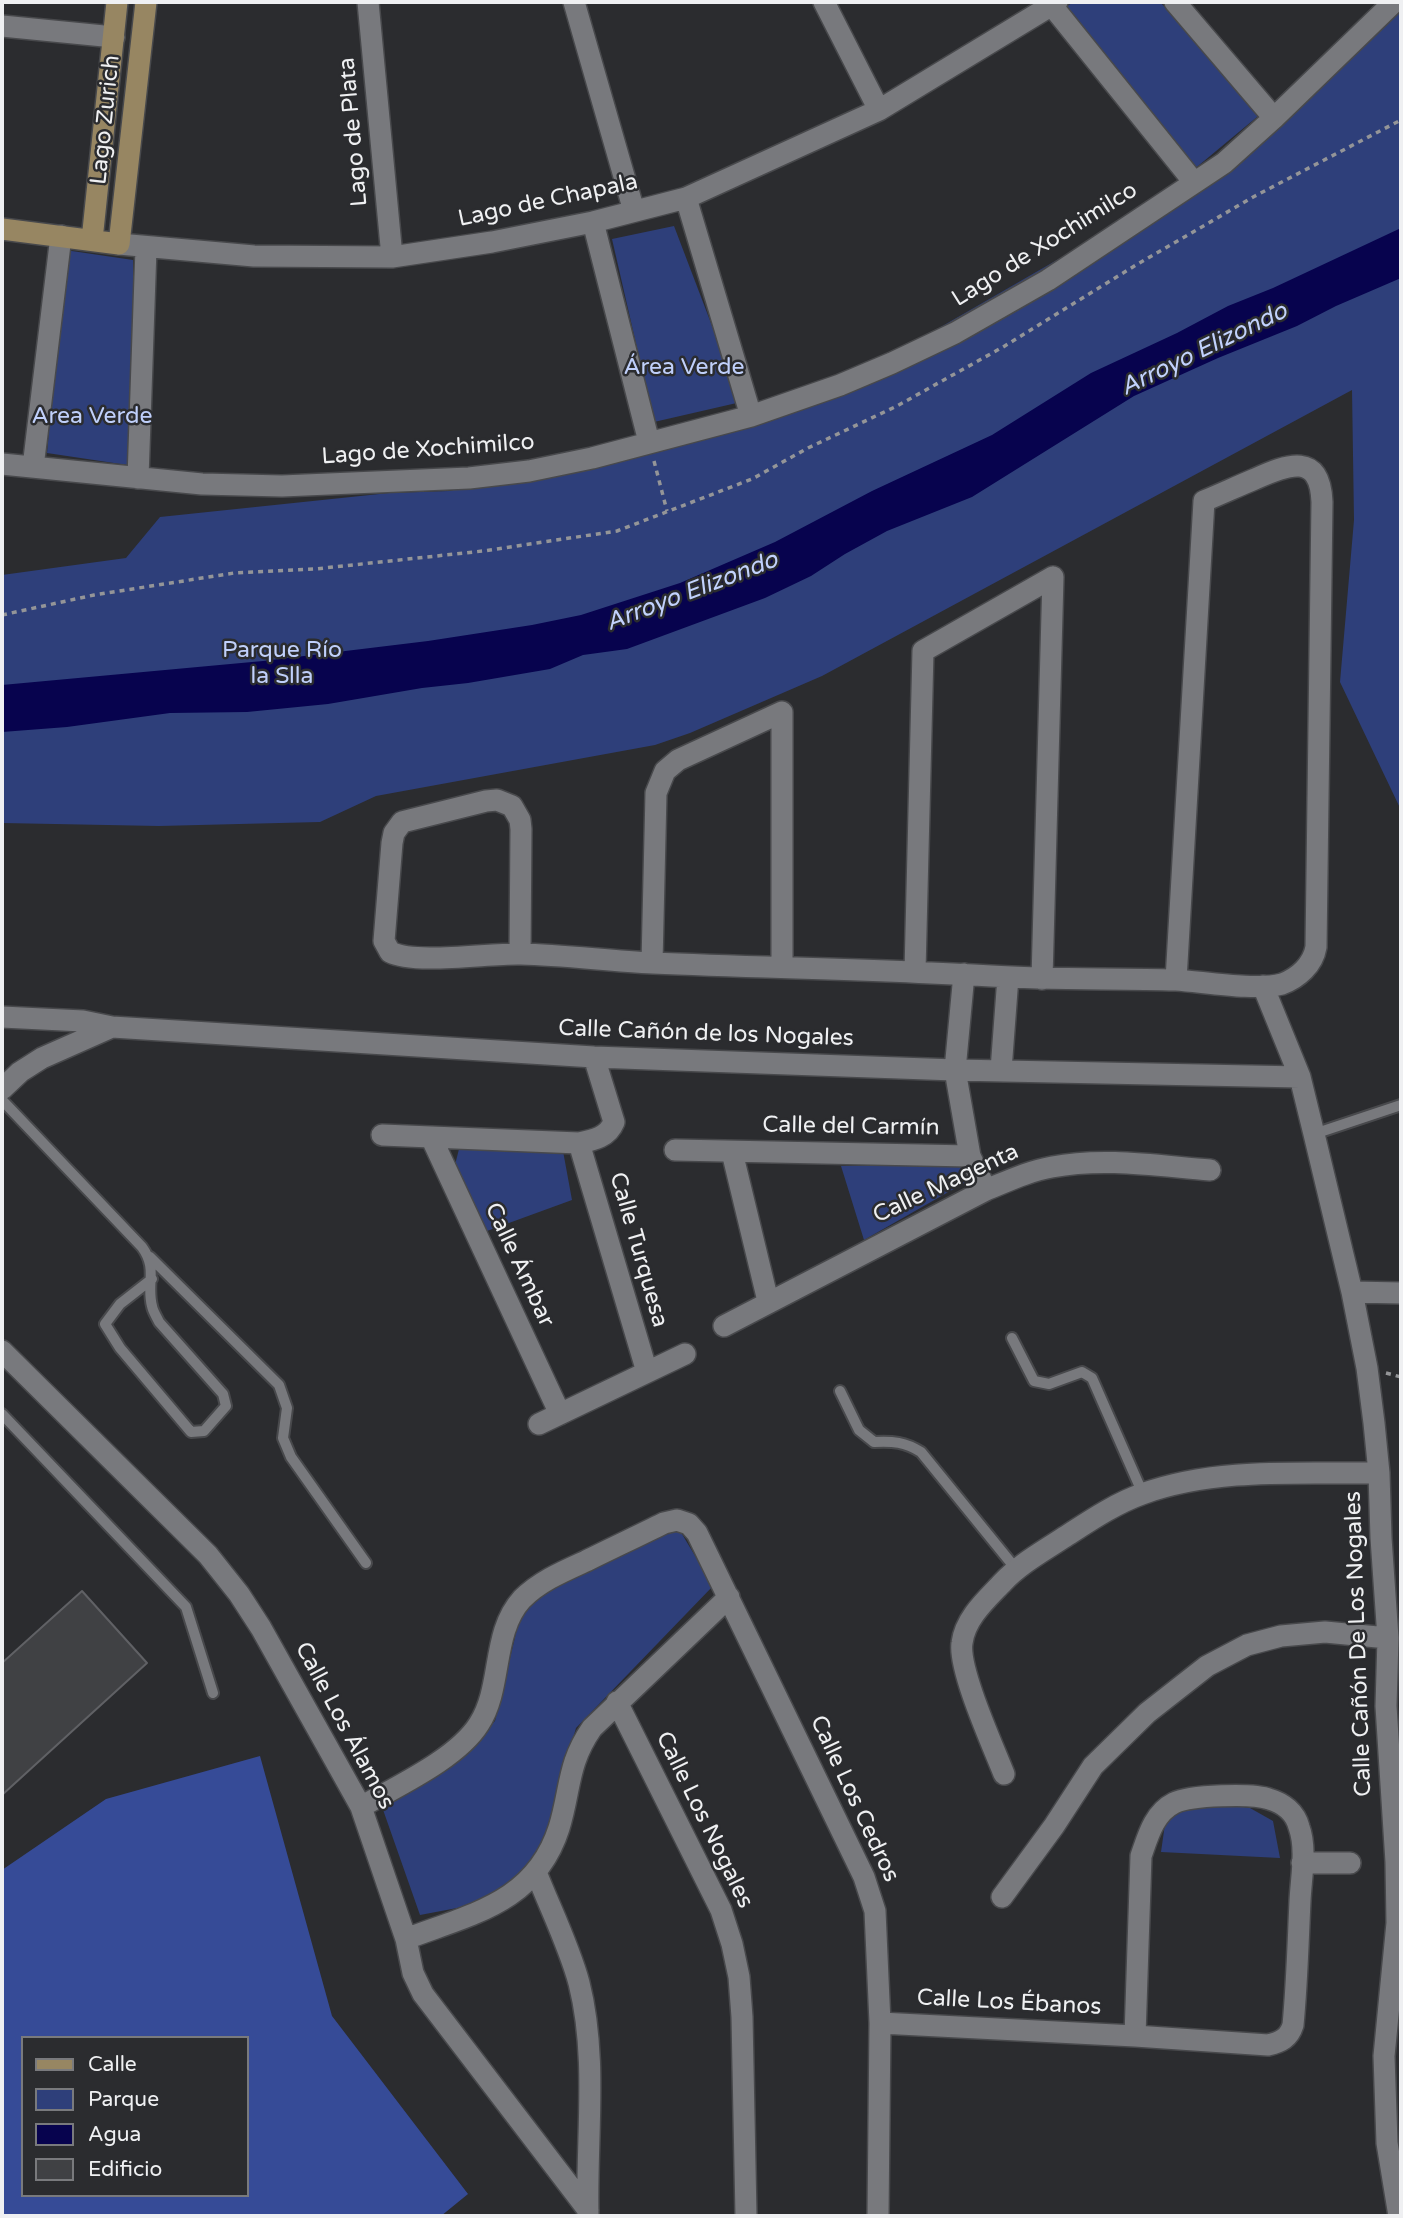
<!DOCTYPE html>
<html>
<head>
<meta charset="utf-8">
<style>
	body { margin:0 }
	#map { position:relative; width:1403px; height:2218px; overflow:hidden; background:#2b2c2f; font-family:"Varela Round",sans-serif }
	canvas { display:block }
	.frame { position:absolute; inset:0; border:4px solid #eff0f2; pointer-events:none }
	.legend { position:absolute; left:21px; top:2036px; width:228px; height:161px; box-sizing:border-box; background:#2b2c2f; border:2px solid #797a7d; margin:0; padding:9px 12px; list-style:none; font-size:21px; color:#eff0f2 }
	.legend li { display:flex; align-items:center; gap:14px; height:35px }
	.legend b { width:35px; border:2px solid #797a7d }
</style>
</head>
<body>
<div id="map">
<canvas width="1403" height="2218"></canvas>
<div class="frame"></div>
<ul class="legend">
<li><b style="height:9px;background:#978662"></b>Calle</li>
<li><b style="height:19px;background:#2e3f7a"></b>Parque</li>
<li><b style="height:19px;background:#07034e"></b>Agua</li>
<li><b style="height:19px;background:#404144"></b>Edificio</li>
</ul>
</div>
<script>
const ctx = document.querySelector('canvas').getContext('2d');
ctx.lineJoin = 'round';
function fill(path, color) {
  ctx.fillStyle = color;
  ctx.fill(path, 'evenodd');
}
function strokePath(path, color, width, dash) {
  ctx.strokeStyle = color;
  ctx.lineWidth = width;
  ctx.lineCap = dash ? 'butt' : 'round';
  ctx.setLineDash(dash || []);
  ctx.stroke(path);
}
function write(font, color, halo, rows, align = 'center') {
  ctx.font = font + ' "Varela Round",sans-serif';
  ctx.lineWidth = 5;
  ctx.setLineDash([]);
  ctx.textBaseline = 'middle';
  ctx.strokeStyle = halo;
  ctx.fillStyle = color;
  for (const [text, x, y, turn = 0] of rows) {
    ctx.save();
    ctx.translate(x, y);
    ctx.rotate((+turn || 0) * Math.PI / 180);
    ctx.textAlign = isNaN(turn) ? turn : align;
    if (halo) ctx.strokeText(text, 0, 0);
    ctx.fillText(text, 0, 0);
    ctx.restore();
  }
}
const green = new Path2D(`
	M1073,2H1160L1263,112L1192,171L1066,7Z
	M1401,2V810L1340,682L1354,520L1352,390L822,676L690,733L655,745L376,796L320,822L159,826L2,823V575L126,558L160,517L389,493L449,491L592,458L840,385L1168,196L1274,118Z
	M674,226L741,402L654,422L612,239Z
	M65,250L133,260L134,466L47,453Z
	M460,1145L563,1151L572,1200L487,1231L455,1165Z
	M959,1164L966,1182L864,1240L841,1166Z
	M679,1529L713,1586L576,1728L544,1840L517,1879L473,1905L420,1915L381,1804L453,1765L495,1721L521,1612L548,1589L630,1548Z
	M1218,1803L1250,1808L1273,1821L1280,1858L1161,1852L1165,1824L1187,1804Z`);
const forest = new Path2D(`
	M260,1756L332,2016L468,2194L441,2216H2V1870L106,1799ZM23,2038H247V2195H23Z`);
const water = new Path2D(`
	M1401,228V278L1336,306L1297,326L1218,358L1134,396L972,497L887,531L845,554L811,576L765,598L627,649L583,655L550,669L468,683L422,688L328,704L247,712L170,713L67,727L2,732V685L263,661L428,641L532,625L581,615L680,583L775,542L872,491L992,435L1091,373L1177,333L1228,306L1273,288Z`);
const building = new Path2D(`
	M82,1591L147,1663L2,1795V1663Z`);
const path = new Path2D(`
	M654,461L667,511
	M2,615L94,595L234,573L315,569L483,551L617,531L752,479L808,448L897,406L1003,347L1136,265L1255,196L1401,120
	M1386,1373L1401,1377`);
const lane = new Path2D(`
	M2,1100L142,1247C158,1269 146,1283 152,1306C153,1312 157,1317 159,1322L223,1394L226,1406L204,1431L191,1432L120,1348L105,1324L120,1304L152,1279
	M1314,1134L1401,1105
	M150,1257L279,1385L287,1408L283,1438L291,1457L366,1563
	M1012,1338L1034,1381L1049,1384L1082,1372L1092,1378L1143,1494
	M840,1391L859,1430L874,1442C893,1441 905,1442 921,1452L1016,1569
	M2,1414L186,1607L213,1693`);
const street = new Path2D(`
	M368,2L392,257
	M574,2L634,211
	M824,2L879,110
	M1049,2L1193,181
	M1175,2L1274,118
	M2,26L114,37
	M686,198L751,416
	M593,222L649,442
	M119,244L254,256L392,257L492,242L593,222L686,198L879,110L1057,2
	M2,464L202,484L282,486L469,478L529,471L592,458L751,416L840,385L892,363L955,333L1048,280L1224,163L1274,118L1394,2
	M33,467L61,236
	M138,478L146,248
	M520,954L521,829L520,820L512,806L497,800L486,801L402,822L394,833L392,843L384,941L390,952C416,965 489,953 521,954C565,955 609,961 653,963C766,968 879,969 991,976C1053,980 1115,978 1176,980C1205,982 1256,991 1282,984C1298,978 1313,965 1316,947L1322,502C1320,452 1288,464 1255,479C1238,486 1221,494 1204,501L1176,980
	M652,963L656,793L665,771L678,760L782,712V967
	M915,971L923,651L1053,577
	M964,974L955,1070L970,1156L986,1190
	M1042,979L1053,577
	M1263,986L1300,1077L1314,1134L1352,1292L1367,1368L1374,1423L1379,1473L1381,1538L1388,1638L1386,1706L1396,1862L1397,1923L1384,2056L1387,2143L1399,2216
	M2,1017L83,1021L112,1027L594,1057L955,1070L1300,1077
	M1001,1070L1008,977
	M2,1089L20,1072L42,1058L112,1027
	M382,1135L579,1143C594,1140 608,1137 614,1122L594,1057
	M431,1137L560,1414
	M579,1143L647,1372
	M675,1150L970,1156
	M732,1152L768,1301
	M1352,1292L1401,1293
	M724,1326L986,1190C1008,1181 1029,1171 1052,1167C1104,1157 1158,1166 1210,1170
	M2,1351L208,1555L239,1594L261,1628L361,1807L406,1939L413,1973L423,1994L588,2210
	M539,1424L685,1354
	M617,1702L721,1910L732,1944L739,1977L742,2017L746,2216
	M1004,1774C993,1746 958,1669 962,1643C965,1618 987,1599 1003,1582C1020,1564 1042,1552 1063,1538C1088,1522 1114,1504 1142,1494C1216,1467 1301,1474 1379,1473
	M361,1807C397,1786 457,1759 479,1724C503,1687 491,1633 522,1599C540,1581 564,1571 586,1561C612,1548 638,1536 664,1523L677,1520L689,1524L697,1533L864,1877L875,1911L880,2023L878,2216
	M1302,1863H1350
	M536,1872C550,1908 569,1946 579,1983C598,2058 586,2138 588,2215
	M1002,1897L1054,1826L1093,1766L1147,1713L1207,1666L1247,1645L1281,1636L1325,1632L1388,1638
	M406,1939C471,1914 535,1903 559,1828C571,1789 567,1764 592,1728L729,1597
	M880,2023L1135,2036L1268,2045C1281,2042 1289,2038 1293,2025C1297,1984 1298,1943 1300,1901C1301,1878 1307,1849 1299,1827C1295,1812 1283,1803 1269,1799C1253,1793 1190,1795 1174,1803C1154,1813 1148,1836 1141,1856L1135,2036`);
const secondary = new Path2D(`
	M2,229L119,244L146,2
	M92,240L117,2`);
const streetNames = [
	["Lago Zurich",106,120,-84],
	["Lago de Plata",354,132,-95],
	["Lago de Chapala",548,201,-12],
	["Lago de Xochimilco",1045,245,-32],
	["Lago de Xochimilco",428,450,-4],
	["Calle Cañón de los Nogales",706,1034,2],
	["Calle del Carmín",851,1127,1],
	["Calle Magenta",946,1184,-25],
	["Calle Turquesa",638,1250,74],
	["Calle Ámbar",519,1265,65],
	["Calle Cañón De Los Nogales",1359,1644,-92],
	["Calle Los Álamos",344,1726,62],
	["Calle Los Cedros",854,1799,65],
	["Calle Los Nogales",704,1820,64],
	["Calle Los Ébanos",1009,2003,3]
];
const parkNames = [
	["Área Verde",684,368],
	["Area Verde",92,417],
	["Parque Río",282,651],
	["la Slla",282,677]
];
const waterNames = [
	["Arroyo Elizondo",1204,350,-26],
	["Arroyo Elizondo",692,592,-21]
];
fill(green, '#2e3f7a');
fill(forest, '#364b97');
fill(water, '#07034e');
fill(building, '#404144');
strokePath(building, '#606165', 2);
strokePath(lane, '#48494c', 14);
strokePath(street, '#48494c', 24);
strokePath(secondary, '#48494c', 24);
strokePath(path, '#949598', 3.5, [5, 5]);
strokePath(lane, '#78797d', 10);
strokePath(street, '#78797d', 21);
strokePath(secondary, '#978662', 21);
write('23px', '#eff0f2', '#2b2c2f', streetNames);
write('23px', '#c0d0fb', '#2b2c2f', parkNames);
write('italic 24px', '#c2d2fd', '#2b2c2f', waterNames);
</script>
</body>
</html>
